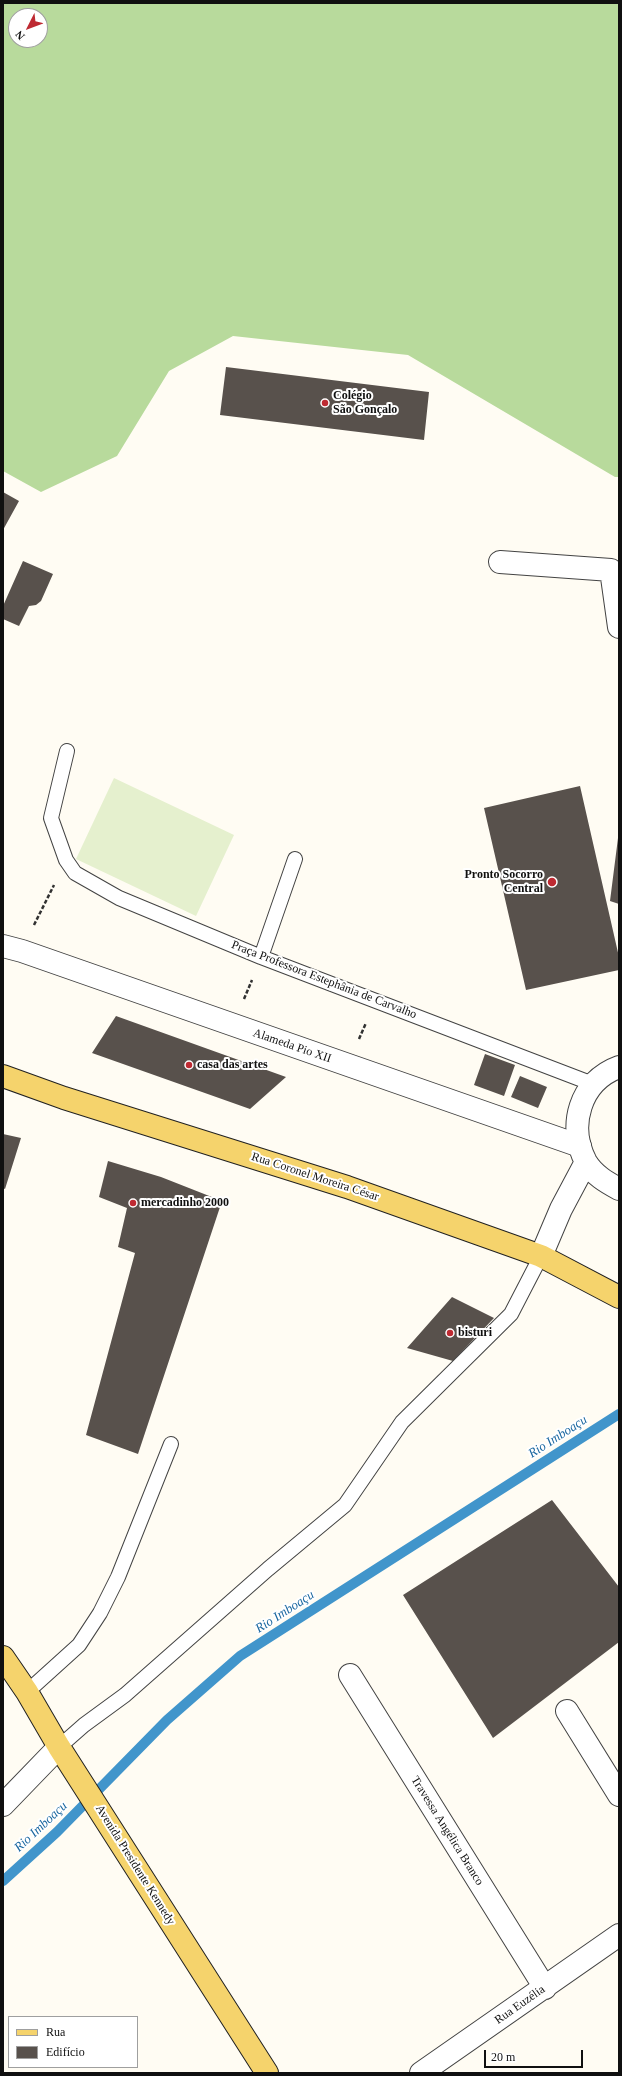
<!DOCTYPE html>
<html>
<head>
<meta charset="utf-8">
<style>
	body { margin:0 }
	#map { position:relative; width:622px; height:2076px; overflow:hidden; background:#fffcf3; font-family:"Times New Roman",serif }
	canvas { display:block }
	.frame { position:absolute; inset:0; border:4px solid #101010; pointer-events:none }
	.legend { position:absolute; left:8px; top:2016px; width:130px; height:52px; box-sizing:border-box; background:#fff; border:1px solid #9f9f9f; margin:0; padding:5px 7px; list-style:none; font-size:12px; color:#101010 }
	.legend li { display:flex; align-items:center; gap:8px; height:20px }
	.legend b { width:20px; border:1px solid #9f9f9f }
	.north { position:absolute; left:8px; top:8px; width:40px; height:40px; box-sizing:border-box; background:#fff; border:1px solid #9f9f9f; border-radius:50%; rotate:228deg; font-size:11px; font-weight:700; line-height:16px; text-align:center; color:#101010 }
	.north::after { content:''; display:block; margin:auto; width:14px; height:18px; background:#be2a32; clip-path:polygon(50% 0,100% 100%,50% 72%,0 100%) }
	.scale { position:absolute; left:484px; top:2050px; width:99px; height:18px; box-sizing:border-box; border:2px solid #101010; border-top:0; padding-left:5px; font-size:12px; line-height:14px; white-space:nowrap; color:#101010; -webkit-text-stroke:3px #fff; paint-order:stroke }
</style>
</head>
<body>
<div id="map">
<canvas width="622" height="2076"></canvas>
<div class="frame"></div>
<ul class="legend">
<li><b style="height:5px;background:#f5d36c"></b>Rua</li>
<li><b style="height:11px;background:#58514c"></b>Edifício</li>
</ul>
<div class="north">N</div>
<div class="scale">20 m</div>
</div>
<script>
const ctx = document.querySelector('canvas').getContext('2d');
ctx.lineJoin = 'round';
function fill(path, color) {
  ctx.fillStyle = color;
  ctx.fill(path, 'evenodd');
}
function strokePath(path, color, width, dash) {
  ctx.strokeStyle = color;
  ctx.lineWidth = width;
  ctx.lineCap = dash ? 'butt' : 'round';
  ctx.setLineDash(dash || []);
  ctx.stroke(path);
}
function write(font, color, halo, rows, align = 'center') {
  ctx.font = font + ' "Times New Roman",serif';
  ctx.lineWidth = 4;
  ctx.setLineDash([]);
  ctx.textBaseline = 'middle';
  ctx.strokeStyle = halo;
  ctx.fillStyle = color;
  for (const [text, x, y, turn = 0] of rows) {
    ctx.save();
    ctx.translate(x, y);
    ctx.rotate((+turn || 0) * Math.PI / 180);
    ctx.textAlign = isNaN(turn) ? turn : align;
    if (halo) ctx.strokeText(text, 0, 0);
    ctx.fillText(text, 0, 0);
    ctx.restore();
  }
}
const forest = new Path2D(`
	M3,3H619V477H615L408,355L233,336L169,371L117,456L41,492L3,471ZM16,16H40V40H16Z`);
const pitch = new Path2D(`
	M114,778L234,835L196,916L76,859Z`);
const stream = new Path2D(`
	M3,1881L57,1832L167,1720L240,1656L619,1414`);
const building = new Path2D(`
	M226,367L429,392L424,440L220,415Z
	M3,492L19,501L3,530Z
	M23,561L53,574L41,601L36,605L29,606L19,626L3,619V606Z
	M580,786L619,957V970L526,990L484,808Z
	M618,838H619V904L610,901Z
	M116,1016L286,1077L250,1109L92,1053Z
	M485,1054L515,1065L504,1096L474,1085Z
	M520,1076L547,1087L538,1108L511,1097Z
	M3,1134L21,1138L5,1189L3,1188Z
	M108,1161L161,1177L222,1201L138,1454L86,1435L135,1253L118,1247L127,1208L99,1197Z
	M452,1297L494,1318L453,1361L407,1348Z
	M552,1500L619,1587V1642L493,1738L403,1595Z`);
const path = new Path2D(`
	M34,925L54,885
	M244,999L252,980
	M359,1039L366,1023`);
const service = new Path2D(`
	M67,751L51,818L66,860L75,873L119,898L261,957L593,1084
	M261,957L295,859
	M27,1692L79,1645L100,1613L118,1577L171,1444
	M59,1747L84,1725L125,1695L268,1569L345,1505L402,1422L511,1314L541,1256`);
const minor = new Path2D(`
	M500,562L611,570L619,627
	M3,946L22,951L580,1146
	M350,1675L545,1988
	M567,1711L619,1795
	M3,1805L59,1747
	M421,2073L619,1935`);
const tertiary = new Path2D(`
	M619,1067C580,1081 567,1126 586,1162C594,1175 606,1182 619,1189
	M541,1256L561,1209L586,1162`);
const primary = new Path2D(`
	M3,1076L64,1098L347,1187L541,1256L619,1297
	M3,1657L27,1692L59,1747L267,2073`);
const markers = [
	[325,403,4,"#be2a32"],
	[552,882,5,"#be2a32"],
	[189,1065,4,"#be2a32"],
	[133,1203,4,"#be2a32"],
	[450,1333,4,"#be2a32"]
];
const poiNames = [
	["Colégio",333,396],
	["São Gonçalo",333,410],
	["Pronto Socorro",543,875,"right"],
	["Central",543,889,"right"],
	["casa das artes",197,1065],
	["mercadinho 2000",141,1203],
	["bisturi",458,1333]
];
const streetNames = [
	["Praça Professora Estephânia de Carvalho",324,980,21],
	["Alameda Pio XII",292,1046,19],
	["Rua Coronel Moreira César",315,1177,18],
	["Travessa Angélica Branco",447,1831,58],
	["Avenida Presidente Kennedy",135,1865,58],
	["Rua Euzélia",520,2005,-35]
];
const waterNames = [
	["Rio Imboaçu",558,1437,-33],
	["Rio Imboaçu",285,1612,-33],
	["Rio Imboaçu",41,1827,-43]
];
fill(forest, '#b8da9c');
fill(pitch, '#e5f0ce');
strokePath(stream, '#4195cb', 10);
fill(building, '#58514c');
strokePath(service, '#434343', 16);
strokePath(minor, '#434343', 24);
strokePath(tertiary, '#434343', 24);
strokePath(primary, '#212121', 24);
strokePath(path, '#323232', 2.5, [4, 2]);
strokePath(service, '#fff', 14);
strokePath(minor, '#fff', 22);
strokePath(tertiary, '#fff', 22);
strokePath(primary, '#f5d36c', 22);
for (const [x, y, r, color] of markers) {
  const dot = new Path2D();
  dot.arc(x, y, r, 0, 2 * Math.PI);
  ctx.fillStyle = color;
  ctx.fill(dot);
  strokePath(dot, '#fff', 1.5);
}
write('bold 12px', '#101010', '#fff', poiNames, 'left');
write('12px', '#101010', '#fff', streetNames);
write('italic 13px', '#1a67a0', '#fff', waterNames);
</script>
</body>
</html>
